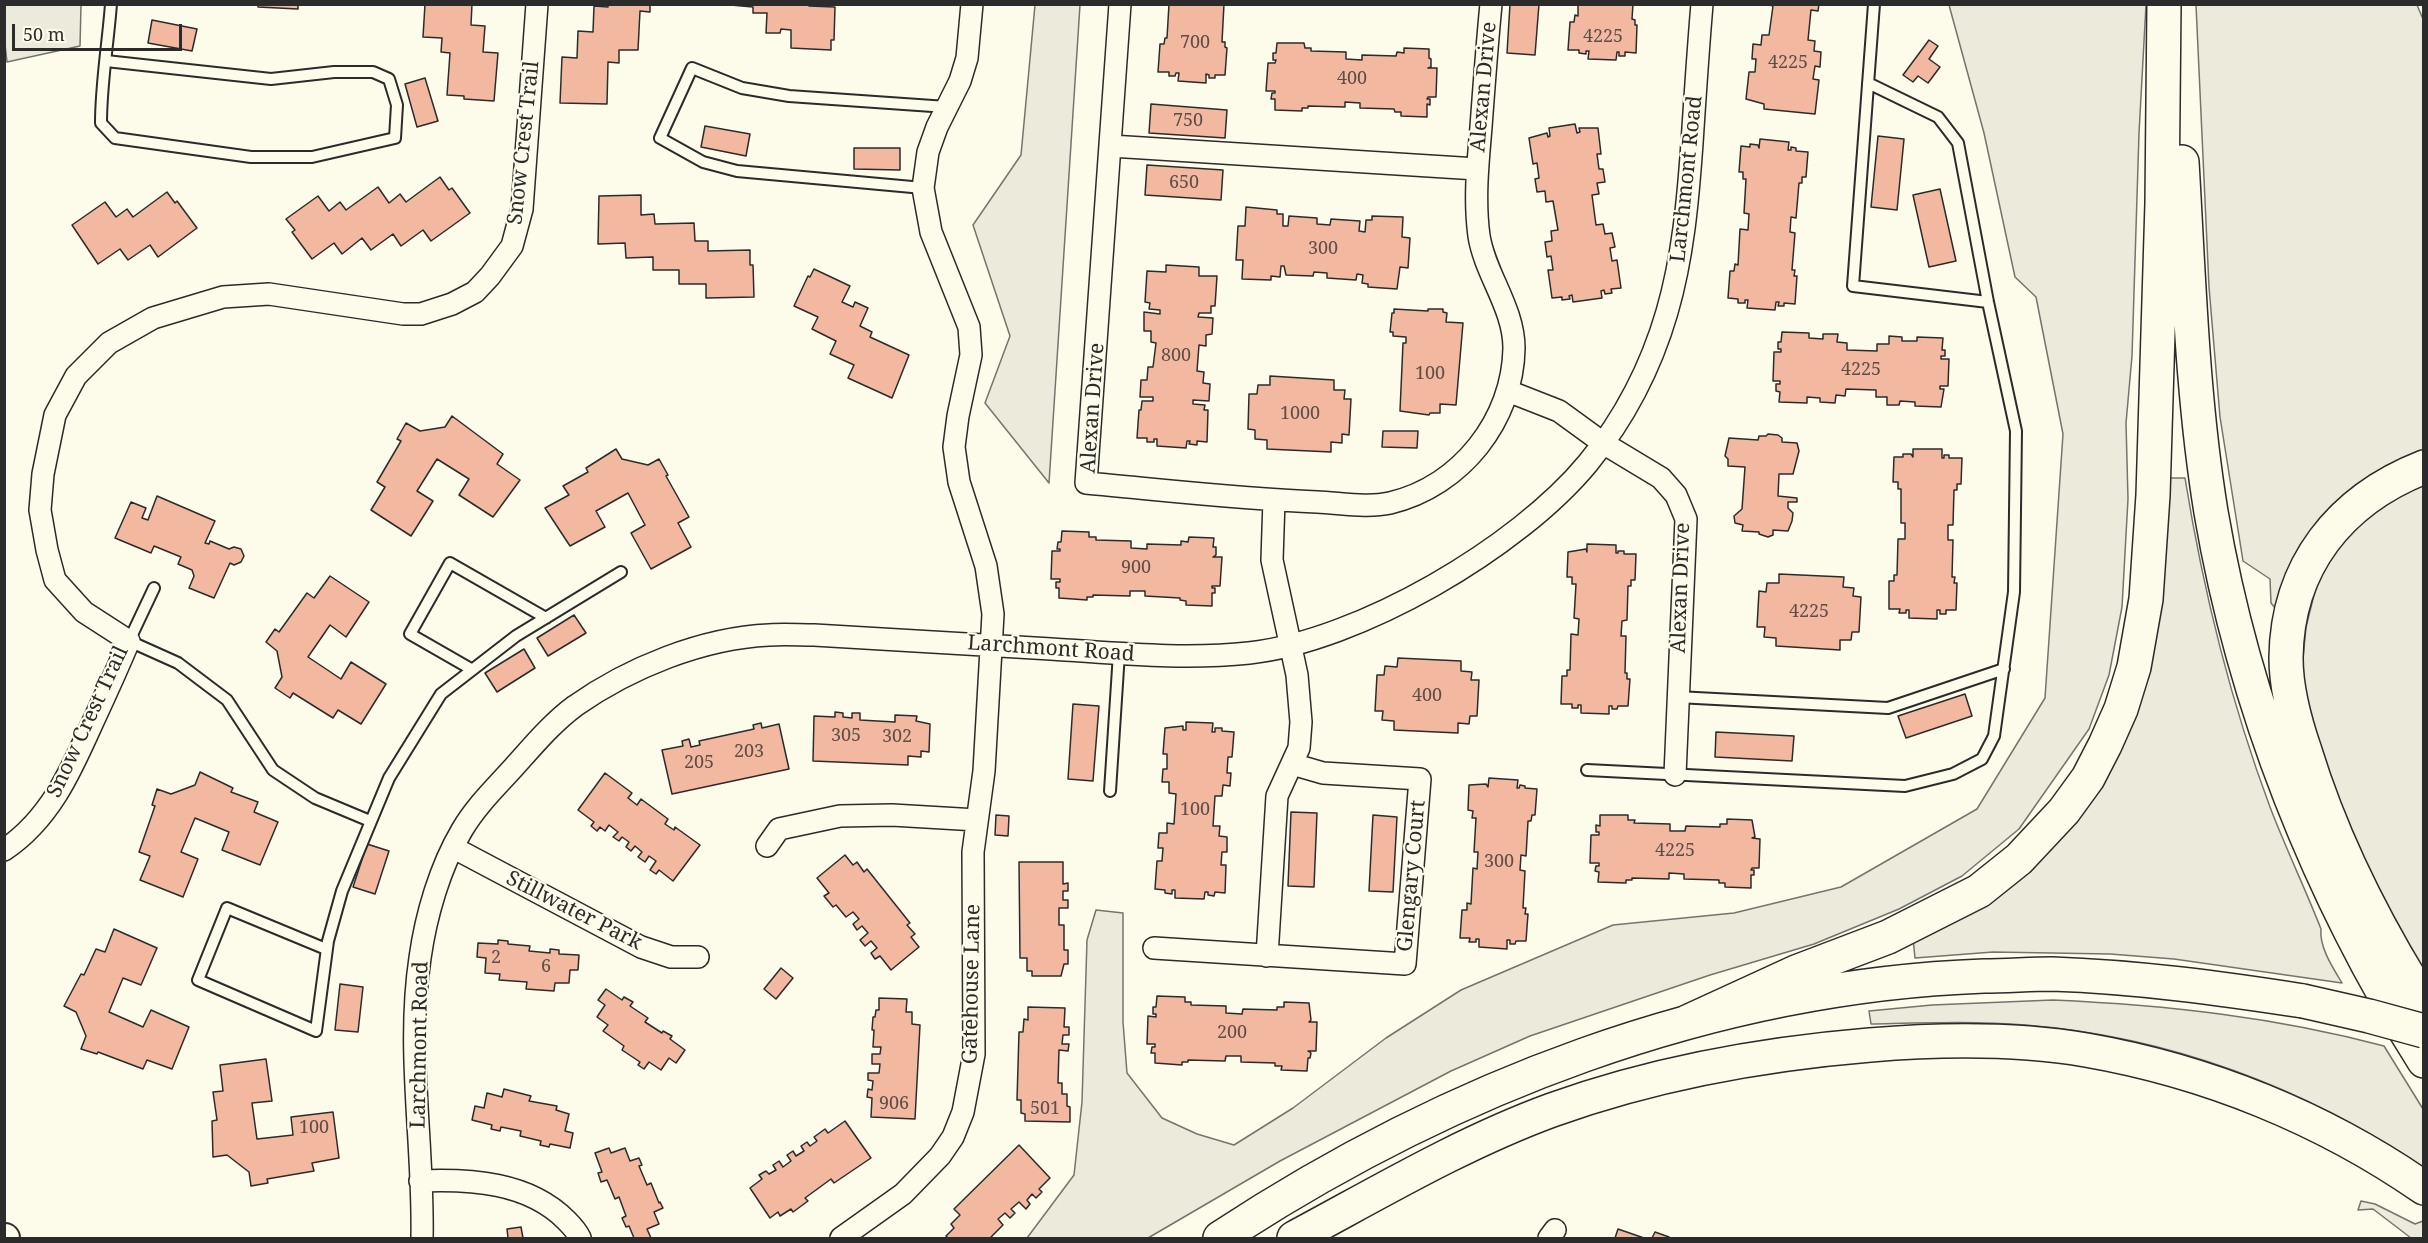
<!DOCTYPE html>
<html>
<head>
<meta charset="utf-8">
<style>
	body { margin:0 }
	#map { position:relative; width:2428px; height:1243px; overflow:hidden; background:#fdfbea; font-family:"Noto Serif",serif }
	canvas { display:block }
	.frame { position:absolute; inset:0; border:6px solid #2b2b2b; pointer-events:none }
	.scale { position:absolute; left:12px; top:24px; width:170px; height:27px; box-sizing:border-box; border:3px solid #2b2b2b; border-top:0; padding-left:8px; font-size:18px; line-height:21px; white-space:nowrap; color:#2b2b2b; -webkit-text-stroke:4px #fdfbea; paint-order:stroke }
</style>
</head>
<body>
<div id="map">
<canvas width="2428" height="1243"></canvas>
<div class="frame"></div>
<div class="scale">50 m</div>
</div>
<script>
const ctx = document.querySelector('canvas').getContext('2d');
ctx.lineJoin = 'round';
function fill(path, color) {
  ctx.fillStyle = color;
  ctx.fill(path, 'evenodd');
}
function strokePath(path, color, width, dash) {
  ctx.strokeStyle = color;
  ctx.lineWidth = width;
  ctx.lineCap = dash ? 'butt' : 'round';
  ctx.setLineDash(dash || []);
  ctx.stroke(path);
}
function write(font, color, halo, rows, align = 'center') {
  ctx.font = font + ' "Noto Serif",serif';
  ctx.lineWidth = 4.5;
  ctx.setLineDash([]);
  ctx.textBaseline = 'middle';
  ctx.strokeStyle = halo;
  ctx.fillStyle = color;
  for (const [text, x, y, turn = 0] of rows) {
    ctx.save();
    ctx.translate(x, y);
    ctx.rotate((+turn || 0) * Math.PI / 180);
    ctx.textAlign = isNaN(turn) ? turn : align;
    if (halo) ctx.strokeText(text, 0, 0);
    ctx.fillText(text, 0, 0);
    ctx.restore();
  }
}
const green = new Path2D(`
	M4,5H81L80,46L7,62L5,44Z
	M1035,5H1080L1049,483L985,403L1010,336L973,225L1021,155Z
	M1949,5H2146L2139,133L2132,356L2126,423L2128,499L2122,607L2109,675L2089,729L2019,829L1962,876L1899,909L1814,944L1710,975L1530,1036L1451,1071L1280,1161L1148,1238H1027L1074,1175L1082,1102L1087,940L1096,910L1123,913V1022L1127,1073L1162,1118L1197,1134L1234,1145L1293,1108L1386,1038L1461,990L1613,925L1734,913L1841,887L1977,809L2045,698L2063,434L2036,297L2015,277L1984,133Z
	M2196,5H2417L2423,19V454L2408,458L2366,479L2331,508L2280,614L2271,603L2270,579L2243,561L2220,417L2209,287Z
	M2167,478H2185C2203,590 2230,700 2270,807C2286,849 2305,888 2321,929C2319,947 2333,968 2342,983L2174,959L2110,954L1993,952L1915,958L1913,938L2087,802Z
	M2423,482V980L2365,869L2310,724L2302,669L2306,627L2316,587L2326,560L2372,508Z
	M2053,1000C2166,1005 2275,1017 2384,1046L2423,1109V1167C2306,1088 2168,1036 2025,1025C1974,1021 1922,1023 1871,1024L1869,1011L1932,1005Z
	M2361,1201L2375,1204L2415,1224L2423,1221V1238H2411L2373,1209L2358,1210Z`);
const building = new Path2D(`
	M258,4H298V9L258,7Z
	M425,4H472L471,25L485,26L483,52L498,53L494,101L464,99V96L447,95L450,53L441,52L442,38L423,37Z
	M608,4H650V12L640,11L638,50H619V63L608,62L607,104L560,103L562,57L577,58L578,31L593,32L594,6L608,7Z
	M719,4H809V6L835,7L834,40H831V50L791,48V30L781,29L780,33H766L767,13H753V7Z
	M1169,4H1224L1222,42H1225V47L1227,48L1225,75H1215V78H1209V75L1206,74V83L1178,81L1179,73H1176L1175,76H1169V72H1158L1160,44H1164L1165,38H1167Z
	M1510,4H1539L1535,55L1507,53Z
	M1578,4H1633L1632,19L1635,20V25H1637L1636,53L1625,52V56H1619V52H1617L1616,60L1588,59L1589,51H1586V54L1579,53V50H1568L1570,22H1574L1575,15L1578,16Z
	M1819,4L1818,11L1811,10L1808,40L1815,41L1814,51L1821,52L1820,67L1815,66L1813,79L1819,80L1815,114L1764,109V104L1746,99L1749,72H1755L1756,59H1752L1753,44L1761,45L1762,35H1769L1773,6L1766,4Z
	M152,20L197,29L192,51L148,43Z
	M1929,40L1938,46L1929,59L1940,67L1928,83L1918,76L1913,82L1903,75Z
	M1277,43H1304L1305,48H1311V51L1346,52V59L1362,60V55L1396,56L1397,52L1404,53V48L1429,49V58L1431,59V67L1428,68H1437L1436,97H1428L1427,99H1430V105L1427,104V117L1401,116V112H1395L1394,109L1360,108V103L1345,102V107L1308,106V108H1302V111L1275,110V99H1271L1272,93H1275V91H1266L1268,63H1275L1276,60H1273V53H1276Z
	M425,78L438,121L417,127L405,84Z
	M1151,104L1227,110L1225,138L1149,133Z
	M1575,124L1577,133L1580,132L1579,128H1598L1601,154H1597L1599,169H1603L1605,182L1597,183L1599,194L1592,195L1596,225L1603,224L1605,234L1612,233L1615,247L1610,248L1612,261L1617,260L1621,288L1611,289L1612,293L1605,294L1604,290L1601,291L1602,298L1573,302L1572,295L1569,296L1570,299L1562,300V297L1552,298L1548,270H1553L1551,256L1547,257L1545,242L1552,241L1551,231L1558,230L1553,201L1546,202L1545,191L1537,192L1535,179L1539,178L1537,163L1533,164L1529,138L1547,133L1548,137L1550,136L1549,128Z
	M705,126L750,134L746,156L701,147Z
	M1878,136L1904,139L1897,210L1871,207Z
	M1760,139L1789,142L1788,150H1791V147L1796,148V151L1808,152L1806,177H1802V183H1799L1796,218L1791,217L1790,232L1795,233L1792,270H1795L1794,276H1797L1795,304L1784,303V306H1778L1779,302H1776L1775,310L1747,308L1748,300H1745V303H1738V299L1728,298L1730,271H1734L1735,264L1738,265L1740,229L1748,230L1749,214L1744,213L1746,179H1743V172H1739L1741,146L1750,147V144L1758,145L1759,148Z
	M854,148H900V170L854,169Z
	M1147,165L1223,170L1221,200L1145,195Z
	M440,177L449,190L452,188L470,213L431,241L423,230L401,246L393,234L371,250L362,238L342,254L334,243L312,259L292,232L295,230L286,219L318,196L329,211L340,202L346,210L378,187L389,203L400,194L406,202Z
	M1940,189L1956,261L1929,267L1913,195Z
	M167,192L175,203L177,201L197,228L158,257L150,245L128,260L120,249L98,264L72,225L105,202L116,217L127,209L133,217Z
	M641,195V215L654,214L655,224L694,223L695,241H708V251L750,250V265H753L754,297L706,298V284H679V270H653V257L626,258L625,243L598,244L599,196Z
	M1246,207L1277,210V214H1283V226H1288L1289,216L1317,218V224L1330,225L1331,219L1360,221L1359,231L1365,232L1366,220H1372V216L1403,217L1402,237L1410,238L1408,268L1400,267L1397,289L1368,287V284L1362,283L1363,275L1357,274L1356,280L1327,278V273L1314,272L1313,276L1286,275L1284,266H1281L1280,277L1271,276V280L1242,279L1243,260H1236L1238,226H1245Z
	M1166,265L1199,267V276H1217L1215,306H1211V313H1199L1198,317L1213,318L1212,334L1206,335V346L1199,345L1197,371L1204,372L1203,383L1210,384L1209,401L1193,400V404L1205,405L1204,410H1208L1207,442L1197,441V445L1189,444L1190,441H1187L1186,448L1157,446V439H1154V442H1147V438H1137L1139,410H1141L1142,401H1153V397H1140L1141,380H1147L1148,367H1153L1156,343L1151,342V331H1144V312L1160,314V310L1149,309L1150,303L1145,302L1147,271L1166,272Z
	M814,269L850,286L842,302L853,307L855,302L868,308L860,326L872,332L870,337L909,355L892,398L848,378L854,365L830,354L836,341L812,329L818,317L794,306L808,276L810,277Z
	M1394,309L1428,311V309H1443V312L1447,313L1446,322L1463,323L1456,405L1440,404V413H1430L1429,415L1400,411L1403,343H1406V337L1393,336V332H1390L1392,313H1394Z
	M1782,332L1809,333V338L1823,339V334H1838L1837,342L1847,343V350L1877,351V344H1889V336L1902,337V341H1917V337L1943,338L1942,350H1945V356H1941V359H1949L1948,386H1940V389H1944L1941,407L1915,406V402L1900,401L1899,405H1887V397H1876V390L1846,389L1845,396L1836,395L1835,403L1820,402V398L1807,397V403L1779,402L1780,392L1776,391V384H1780V381H1773L1774,352H1781V349H1778V342H1781Z
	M1270,376L1334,380V390H1345L1344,399H1351L1349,435L1342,434V443L1331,442V452L1267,449V440L1255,439V430L1248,429L1249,394H1257L1258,385H1270Z
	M452,416L503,454L497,464L520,480L493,517L459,495L469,479L437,459L417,491L433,501L411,536L371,510L385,487L377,482L401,441L397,439L406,423L420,431L445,427Z
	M1383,431H1418L1417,448L1382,447Z
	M1768,434L1778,435L1782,438V442L1797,443L1799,451L1793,474H1779L1778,496L1797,498V502H1788V508L1793,513L1792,521L1788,531L1773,530V535L1768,537L1759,534V532L1742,531L1743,525L1735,523L1734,516L1742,509L1745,467L1728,466V459L1725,456L1729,438L1758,440L1759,436H1766Z
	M616,449L622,459L648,465L659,459L668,475L666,476L689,517L678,523L691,547L651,569L631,533L645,525L628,493L596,511L605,527L570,546L545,508L569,495L563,486L588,472L586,468Z
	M1913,449H1942V458H1944V455H1949V458H1962L1961,484H1957V490H1954L1953,525H1948V540H1953L1952,577H1955L1954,583H1957L1956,610H1946V614H1940V610H1937V619L1909,618V610H1906V613H1899L1900,609H1889V581H1894V575H1897L1898,539H1905V523H1901V489H1898V482H1893L1894,457H1903V454H1911L1913,457Z
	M157,496L215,521L205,543L209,544L210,541L229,549L234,547L241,549L244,556L241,562L234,565L230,563L214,598L189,588L194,576L192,570L178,564L181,557L154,546L151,553L115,538L131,502L146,508L142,518L148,520Z
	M1062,531L1089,532V537H1096V540L1131,541V548L1147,549V544L1181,545V541L1188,542L1189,537L1214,538L1213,547H1216V555L1213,557H1222L1220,586H1212V588H1215V593H1212V606L1186,605V601L1180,600V598L1145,596V591H1130V596L1093,595V597H1087V600L1059,598V588H1056V582H1060V579H1051L1052,551H1060V549H1057L1058,542H1061Z
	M1587,544L1616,545V553H1618V551H1624V554H1636L1635,580H1631V586H1628L1627,620L1622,621L1621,636H1626L1625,673H1627V679H1630L1628,706H1618L1617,709H1612V706H1609V714L1581,713V705H1578V708H1572V704H1561L1562,676H1567V670H1570L1571,634L1578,635L1579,619L1574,618L1576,584H1572V577H1567L1568,552L1586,549L1587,552Z
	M1779,574L1844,577L1843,587L1854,588L1853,596L1861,597L1859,632H1852L1851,640H1840V650L1776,646V638L1764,637L1765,627H1757L1759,591L1766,592L1767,583H1779Z
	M330,576L369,602L346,637L330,625L308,657L341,679L351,662L386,684L361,724L338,710L333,718L293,693L290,698L275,688L282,677L277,651L266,642L275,629L279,632L307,593L314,598Z
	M574,615L586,633L548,656L537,638Z
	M524,649L535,668L497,692L485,673Z
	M1398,658L1461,661V671L1472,672L1471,680H1479L1477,716H1470L1469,724L1458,723V733L1394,730V721L1382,720L1383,711H1375L1377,675H1384L1385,666L1397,667Z
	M1965,694L1972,716L1906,738L1898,716Z
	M1073,704L1099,706L1093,781L1068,779Z
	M835,712L843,713V717L852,718V713H860V720L895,722V715L917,716L916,721L930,724L929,752L921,751V757L908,756V765L813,761L814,716L835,717Z
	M1186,722L1213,723L1212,732H1215V728H1222V731L1234,732L1232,757H1228L1227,773H1231L1230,786L1223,785L1222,796H1215L1213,826H1220L1219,836L1227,837V852H1222L1221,865H1226L1225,893L1215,892L1214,896L1208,895V892H1205L1204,899L1175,898V890H1172V894L1165,893V890L1155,889L1157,861H1162L1163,848H1158L1159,833H1167V823L1174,824L1176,794L1169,793V782H1162L1163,769H1167V754H1163L1165,728L1183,726V730H1186Z
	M761,723L762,728L779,724L789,769L672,794L662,750L683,746L682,741L689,739L691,747L700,745L699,741L754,729L753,725Z
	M1716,732L1794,736L1792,761L1715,757Z
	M200,772L233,788L231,792L258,802L254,812L278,822L260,865L222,850L229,832L195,818L181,852L198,859L183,897L140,880L150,856L139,852L155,806L152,805L157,789L171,794L195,785Z
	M605,773L632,793L628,798L637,805L641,799L668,819L665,824L674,830L675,827L700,845L673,881L659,870L656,874L650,870L656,861L649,856L645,862L638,857L642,852L635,846L631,851L626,847L629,842L622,837L619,841L613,837L618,832L609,825L605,831L600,827L597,831L591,826L594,822L578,810Z
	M1489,778L1518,780L1517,788H1519L1520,785L1525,786V788L1537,789L1535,815H1532L1531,821H1528L1526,856L1521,855L1520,870L1525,871L1523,908H1526L1525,914H1528L1526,941H1516L1515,944H1510V940H1507V949L1479,947V939H1476V942H1469L1470,938H1460L1462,910H1467V903L1471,904L1473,868L1477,869L1478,852H1474L1476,818H1472L1473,811L1468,810L1469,785L1486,784L1488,787Z
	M1291,812L1317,813L1314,887L1288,886Z
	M996,815L1009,816L1008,836L995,835Z
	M1373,815L1397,817L1393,892L1369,891Z
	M1600,815H1628V820H1635L1634,823L1670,824V831H1685L1686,826L1720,827V824H1727V819L1752,820L1755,837L1752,838L1760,839L1759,868H1752L1751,870H1754V875H1751V888L1725,887V883H1719V880L1684,879V874L1669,873V879L1632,878V880H1626V883L1598,882L1599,872L1595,871L1596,866H1599V863H1590L1591,835H1599V832H1596V825L1600,826Z
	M367,844L389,851L375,894L353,887Z
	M845,855L853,865L857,862L864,872L867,869L910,923L907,925L915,934L911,937L919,947L891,970L880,956L875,959L871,953L877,948L871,941L865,946L860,940L868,933L862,926L857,930L853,924L859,919L853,912L846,917L836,905L833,907L824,896L829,893L817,878Z
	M1019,862H1063V884L1068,883V891H1063V900H1068V908H1059V925H1064V950H1068V964H1064L1061,976H1032V971H1027V958H1020Z
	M114,929L157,948L141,985L123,978L109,1012L143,1027L151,1010L189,1027L172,1069L147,1060L143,1069L98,1052L97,1054L81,1049L86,1036L76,1012L64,1006L81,974L84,975L96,949L105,952Z
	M498,940L508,941V944L530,946L529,951L550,953V949L559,950V954L579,955L578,970H570L569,983H555L554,991L526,989L527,982L499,980L500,974L485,973L486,958L477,957L478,943L498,944Z
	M781,968L793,978L776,999L764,989Z
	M340,984L363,987L358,1032L335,1030Z
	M606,989L622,1000L624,997L633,1002L630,1006L648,1018L645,1022L662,1033L663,1031L672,1036L670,1039L685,1050L676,1063L669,1058L661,1070L649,1062L644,1069L638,1065L640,1062L622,1050L624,1046L603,1031L608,1025L597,1017L605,1005L598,1000Z
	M1157,996L1185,997V1002H1191V1005L1226,1006V1013L1242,1014L1243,1009L1277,1010V1007H1284V1002L1309,1003L1311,1020L1309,1022H1317L1316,1051H1308L1311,1053L1310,1058H1308L1307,1071L1281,1070L1282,1066H1275V1063L1241,1062V1056H1226L1225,1061L1188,1060V1062H1182V1065L1155,1063V1053H1151L1152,1047H1155V1044H1147L1148,1016L1156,1017V1014H1153V1007H1156Z
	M879,998L907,999L906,1012H912V1024L920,1025L915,1119L871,1117L872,1098L867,1097L868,1089L872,1090L873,1081L868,1080V1073H879L880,1064H872V1054H880L881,1047H873L874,1030H872L873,1017H875L876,1010H879Z
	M1028,1007L1065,1008L1064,1027H1069V1035H1063L1062,1044H1069L1068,1051L1059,1050L1058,1083H1062V1094H1067V1106L1070,1107V1122L1025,1121V1114L1021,1113V1100H1017L1019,1032H1023L1024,1019L1028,1020Z
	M266,1059L272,1101L252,1103L257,1139L293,1135L291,1117L333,1112L339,1158L312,1163L314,1171L267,1179L268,1183L251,1186L249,1172L227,1155L213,1157L212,1121L217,1120L213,1092L223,1091L220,1065Z
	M504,1089L531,1096L529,1101L557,1106L556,1110L569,1114L565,1131L573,1133L570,1148L550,1144L549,1147L540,1145L541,1141L520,1136L521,1131L501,1127L500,1131L491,1129L492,1125L472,1120L475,1106L484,1108L487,1093L502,1097Z
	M845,1121L871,1158L834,1183L831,1179L805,1198L808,1201L793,1212L791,1209L780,1216L778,1212L770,1218L750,1188L762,1179L759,1175L766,1171L769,1174L776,1170L773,1165L779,1161L783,1167L791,1161L787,1155L793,1151L796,1156L804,1151L801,1146L807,1142L810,1146L817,1141L814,1137L825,1129L828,1133Z
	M1019,1145L1050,1178L1039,1189L1042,1192L1036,1198L1032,1194L1027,1200L1030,1204L1026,1209L1019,1202L1011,1209L1015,1213L1010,1218L1005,1213L998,1219L1003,1225L991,1237L993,1238H948L946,1236L954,1228L951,1224L960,1215L954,1209Z
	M609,1148L611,1153L625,1148L630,1161L639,1158L642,1165L639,1166L647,1185L651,1183L659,1203L660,1202L663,1208L654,1212L659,1224L647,1229L651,1238H634L629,1226L626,1227L622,1218L626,1216L619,1197L615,1199L607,1180L601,1182L598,1173L602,1172L595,1153Z
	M521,1227L523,1238H503H508L507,1229Z
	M1618,1229L1644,1238H1615Z
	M1655,1232L1669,1237L1668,1238H1652Z`);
const lane = new Path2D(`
	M1874,4L1853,286L1988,302
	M106,61L271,79L334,72H373L389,79L397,105L395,138L312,157H251L115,138L101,123C101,83 108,44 111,4
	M923,188L737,171L703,162L660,138L692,68L742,88L789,96L947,107
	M154,588L129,641L178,663L227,700L273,770L315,798L370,821
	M471,669L410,634L450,563L546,618
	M1677,697L1888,708L2004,669
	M1587,770L1905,786L1953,774L1982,759L1994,736L2014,592L2016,431L1988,302L1958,143L1938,117L1868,83
	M1110,791L1119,653
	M326,949L227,908L198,980L316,1031L328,941L342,891L389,778L441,694L516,636L621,572`);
const street = new Path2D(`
	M1120,4L1086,483C1163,490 1240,499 1317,502C1341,503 1367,508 1390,503C1461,486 1513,420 1514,348C1514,308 1485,274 1479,236C1474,199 1478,163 1481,127C1484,86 1487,45 1491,4
	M1111,146L1477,169
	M1508,391L1559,411L1603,443L1661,478L1676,495L1686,519L1675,775
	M767,846L779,829L840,816L892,815L977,820
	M454,848L641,947L671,957H698
	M4,850C49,820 70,773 91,726C104,698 117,670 129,641L84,612L55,580L47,550L40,510L43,474L55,415L76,376L109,343L153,318L223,297L269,294L403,314H421L452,304L475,292L490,276L512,246L522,209L537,4
	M1154,948L1405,964L1420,779L1323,773L1292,764
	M1267,956L1277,796L1299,748L1301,722L1297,675L1272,560L1274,500
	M420,1181C471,1179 528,1182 566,1220C572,1226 577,1231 580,1238
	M422,1238C424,1145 406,1051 420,958C426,915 440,867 462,830C476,806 496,787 514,767C533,746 552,723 575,706C629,668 702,638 769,635C784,634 799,635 814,635C893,640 972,644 1051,649C1117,653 1183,660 1249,653C1359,641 1518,548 1588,463C1624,419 1651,367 1667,312C1683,257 1688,200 1692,143C1695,97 1698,51 1702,4
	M841,1238L903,1194L940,1156L953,1137L963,1112L974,1054L973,852L984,771L993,614L986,566L959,482L954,447L958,416L971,355L969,327L931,232L923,188L928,152L937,127L960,81L967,58L972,4
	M1549,1238L1555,1230`);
const secondary = new Path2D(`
	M4,1238H5`);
const highway = new Path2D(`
	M2182,162C2189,279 2192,396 2211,512C2244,706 2319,895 2424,1061
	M2424,467C2340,500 2287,566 2286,658C2286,689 2295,722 2305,751C2332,839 2375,924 2424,1002
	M1687,1022L1796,972L1888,937L1979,891L2019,859L2064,811L2088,778L2105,745L2121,709L2134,667L2146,599L2153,495L2162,203L2164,4
	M1220,1238C1447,1089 1710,986 1984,976C2007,976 2030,974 2052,974C2137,977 2219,988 2303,1001
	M1294,1238C1378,1193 1462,1143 1552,1110C1655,1073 1761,1054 1870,1045C1942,1039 2015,1038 2086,1050C2207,1071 2323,1118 2424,1188`);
const highwayBridge = new Path2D(`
	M2303,1001L2369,1016L2424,1031`);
const numberNames = [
	["4225",1603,37],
	["700",1195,43],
	["4225",1788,63],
	["400",1352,79],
	["750",1188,121],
	["650",1184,183],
	["300",1323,249],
	["800",1176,356],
	["4225",1861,370],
	["100",1430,374],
	["1000",1300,414],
	["900",1136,568],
	["4225",1809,612],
	["400",1427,696],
	["305",846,736],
	["302",897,737],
	["203",749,752],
	["205",699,763],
	["100",1195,810],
	["4225",1675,851],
	["300",1499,862],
	["2",496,958],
	["6",546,967],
	["200",1232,1033],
	["906",894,1104],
	["501",1045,1109],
	["100",314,1128]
];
const streetNames = [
	["Alexan Drive",1484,87,-85],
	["Snow Crest Trail",524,143,-84],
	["Larchmont Road",1687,179,-84],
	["Alexan Drive",1093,408,-86],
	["Alexan Drive",1681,588,-88],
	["Larchmont Road",1051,649,4],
	["Snow Crest Trail",88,722,-65],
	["Glengary Court",1412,876,-85],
	["Stillwater Park",574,911,27],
	["Gatehouse Lane",972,984,-89],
	["Larchmont Road",420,1045,-89]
];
fill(green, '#ecebdb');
strokePath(green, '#74746e', 1.5);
fill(building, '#f2b8a0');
strokePath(building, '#2b2b2b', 1.5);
strokePath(lane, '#2b2b2b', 14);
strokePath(street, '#2b2b2b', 24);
strokePath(secondary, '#2b2b2b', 32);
strokePath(highway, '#2b2b2b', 36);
strokePath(lane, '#fdfbea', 10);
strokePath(street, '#fdfbea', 21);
strokePath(secondary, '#fdfbea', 28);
strokePath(highway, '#fdfbea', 33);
strokePath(highwayBridge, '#2b2b2b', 36, []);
strokePath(highwayBridge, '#fdfbea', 33);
write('18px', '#5d4e48', null, numberNames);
write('21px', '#2b2b2b', '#fdfbea', streetNames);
</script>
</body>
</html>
